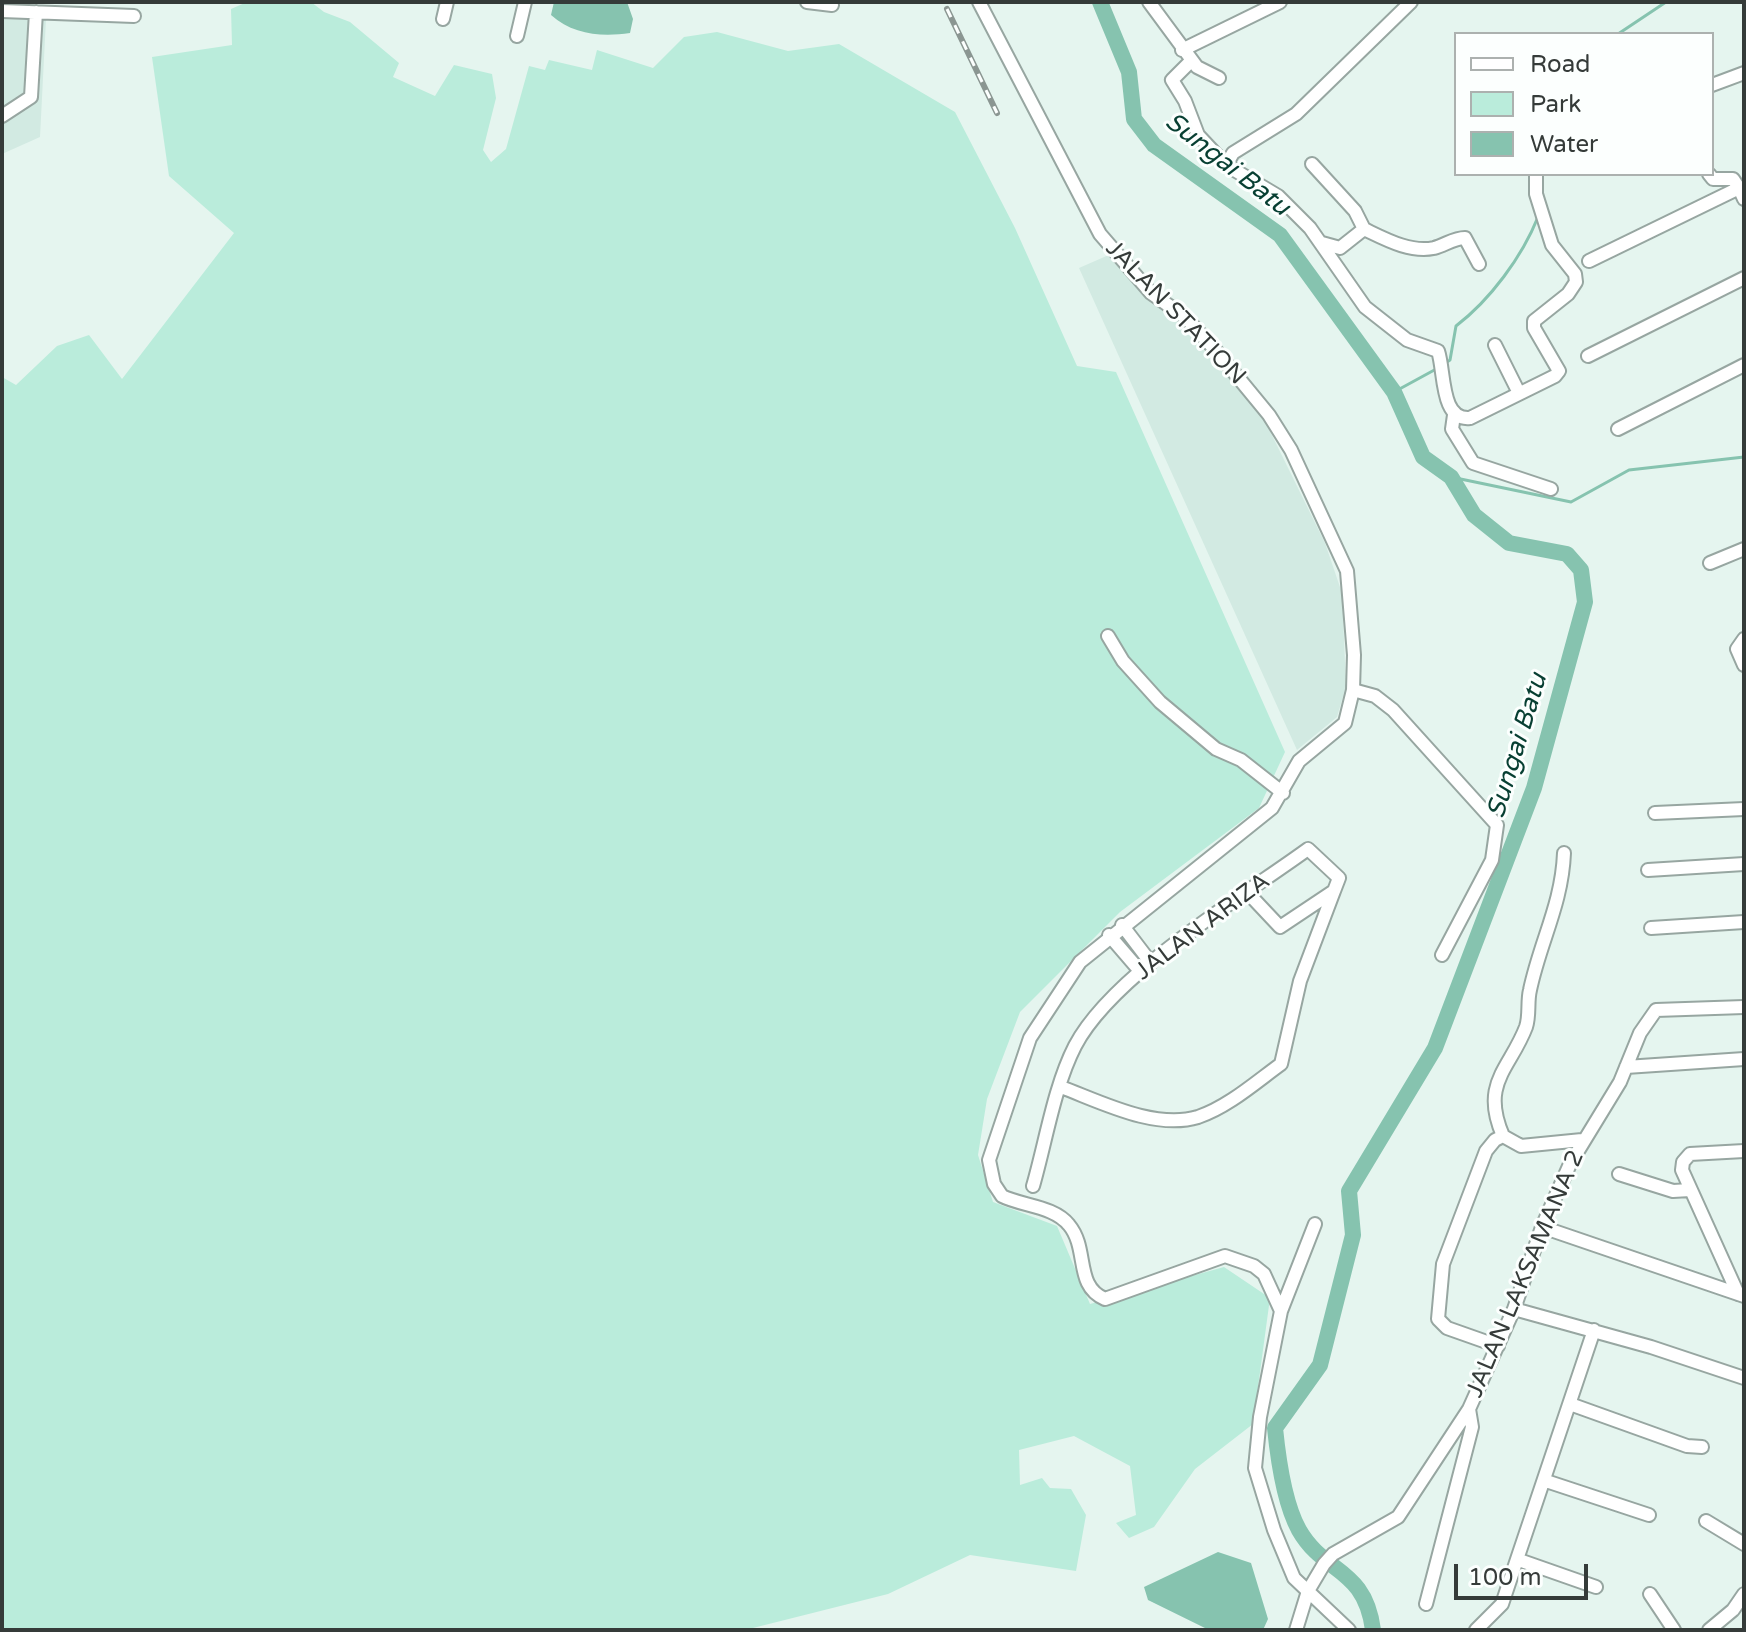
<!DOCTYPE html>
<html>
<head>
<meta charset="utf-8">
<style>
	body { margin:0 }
	#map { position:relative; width:1746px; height:1632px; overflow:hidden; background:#e5f5ef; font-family:"Varela Round",sans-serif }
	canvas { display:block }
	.frame { position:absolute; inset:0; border:4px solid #353b39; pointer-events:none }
	.legend { position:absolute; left:1454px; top:32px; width:260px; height:144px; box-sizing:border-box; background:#fcfffe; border:2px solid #acb1af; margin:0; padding:10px 14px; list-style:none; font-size:24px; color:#353b39 }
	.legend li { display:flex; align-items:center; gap:16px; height:40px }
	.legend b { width:40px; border:2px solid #acb1af }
	.scale { position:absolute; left:1454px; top:1564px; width:134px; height:36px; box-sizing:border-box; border:4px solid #353b39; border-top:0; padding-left:10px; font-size:24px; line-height:28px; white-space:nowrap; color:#353b39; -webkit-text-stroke:6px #fcfffe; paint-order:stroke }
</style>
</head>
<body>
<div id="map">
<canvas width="1746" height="1632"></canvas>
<div class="frame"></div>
<ul class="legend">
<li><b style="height:10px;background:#fff"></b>Road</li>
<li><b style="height:22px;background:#baecdb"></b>Park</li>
<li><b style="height:22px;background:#86c3af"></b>Water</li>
</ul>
<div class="scale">100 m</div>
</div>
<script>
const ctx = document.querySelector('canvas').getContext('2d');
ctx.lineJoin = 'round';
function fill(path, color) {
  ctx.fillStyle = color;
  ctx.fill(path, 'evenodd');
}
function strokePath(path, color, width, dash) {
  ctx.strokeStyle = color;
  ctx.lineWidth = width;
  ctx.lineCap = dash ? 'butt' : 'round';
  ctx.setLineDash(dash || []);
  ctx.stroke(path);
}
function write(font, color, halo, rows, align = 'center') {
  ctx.font = font + ' "Varela Round",sans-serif';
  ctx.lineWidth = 6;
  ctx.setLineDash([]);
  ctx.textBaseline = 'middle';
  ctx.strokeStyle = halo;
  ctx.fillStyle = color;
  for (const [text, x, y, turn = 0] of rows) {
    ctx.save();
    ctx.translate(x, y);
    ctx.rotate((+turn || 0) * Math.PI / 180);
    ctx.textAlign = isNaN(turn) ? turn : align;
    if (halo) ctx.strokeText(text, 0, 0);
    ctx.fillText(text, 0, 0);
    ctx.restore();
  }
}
const built = new Path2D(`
	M2,17L46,19L40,137L2,154Z
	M1111,254L1184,328L1263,417L1325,543L1342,593L1346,686L1337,717L1297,750L1079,268Z`);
const green = new Path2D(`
	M247,2H311L324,12L350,22L399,63L393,77L435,96L454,65L492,74L496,98L483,150L491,162L506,149L529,66L545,70L549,60L592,70L597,50L653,68L684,37L717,32L788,51L839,44L955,112L1015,228L1077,366L1116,372L1285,752L1259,808L1120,912L1020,1012L987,1099L978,1155L993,1202L1057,1226L1090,1304L1224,1267L1270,1298L1253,1424L1195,1469L1154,1527L1129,1538L1116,1523L1136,1515L1130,1466L1074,1436L1019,1450L1020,1485L1042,1478L1050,1488L1071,1489L1086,1515L1076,1571L970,1555L888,1594L745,1630H2V377L16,385L57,346L89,335L122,379L234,233L169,176L152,57L232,45L231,9Z`);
const water = new Path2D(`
	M554,2H627L633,19L630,33C602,37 573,35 551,15Z
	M1218,1552L1251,1563L1268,1619L1263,1630H1209L1148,1600L1144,1587Z`);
const stream = new Path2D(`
	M1618,34L1666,2
	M1444,364L1450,360L1456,326C1490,300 1522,257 1538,217
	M1394,392L1438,368
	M1451,477L1571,502L1629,470L1744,457`);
const river = new Path2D(`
	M1100,2L1129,72L1134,119L1154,145L1280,235L1394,392L1423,457L1451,477L1474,515L1509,543L1567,554L1581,570L1585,602L1534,788L1435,1048L1349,1191L1353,1235L1320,1365L1275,1428C1278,1458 1284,1503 1299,1530C1324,1574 1365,1567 1373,1630`);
const minor = new Path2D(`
	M807,2L832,5
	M979,2L1100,234L1151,293L1185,317L1218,353L1269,415L1291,450L1347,571L1354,655L1353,690L1345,723L1299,761L1272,808L1080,962L1030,1038L989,1160L994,1184L1002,1196C1022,1206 1054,1206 1069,1225C1089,1249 1074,1286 1105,1299L1225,1256L1254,1266L1264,1274L1281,1311L1260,1417L1255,1468L1274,1530L1294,1578L1349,1630
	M1149,2L1197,67L1219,78
	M2,11L134,16
	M443,19L447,2
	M517,36L525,2
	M1182,50L1280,2
	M1191,61L1172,80L1185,101L1198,135L1226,165L1278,196L1310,228L1365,307L1407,340L1438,351C1445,371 1440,421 1470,418L1555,376L1559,371L1534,328V321L1568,294L1576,282L1575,274L1552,245L1536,194V174
	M1712,85L1744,73
	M2,116L31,97L36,12
	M1312,164L1355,211L1364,229
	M1226,165L1233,153L1296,114L1411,2
	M1709,174L1713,179H1733L1739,188
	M1322,243L1340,248L1364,229C1385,239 1410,253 1434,248C1445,245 1454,238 1465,238L1479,264
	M1589,261L1739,188L1744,199
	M1495,345L1519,393
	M1588,356L1744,278
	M1454,415L1452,429L1473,463L1551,489
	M1618,429L1744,365
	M1710,563L1744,549
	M1108,636L1123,661L1160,702L1216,749L1241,760L1283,793
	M1744,639L1737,649L1744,665
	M1353,690L1375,696L1393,710L1497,825L1492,860L1442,955
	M1655,813L1744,809
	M1648,870L1744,864
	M1122,925L1151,963
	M1651,928L1744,922
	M1109,935L1140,971
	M1626,1067L1744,1059
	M1061,1087C1101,1102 1155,1130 1198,1117C1228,1107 1256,1082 1281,1064L1300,981L1334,891
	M1503,1136C1480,1083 1510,1069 1526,1027C1530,1015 1527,1002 1530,990C1540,942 1562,904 1564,853
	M1619,1174L1673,1191L1690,1190
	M1033,1186C1046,1141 1054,1087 1075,1046C1112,975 1242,897 1308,849L1339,878L1334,891L1280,927L1248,893
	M1542,1227L1744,1296
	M1738,1294L1682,1170L1683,1162L1690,1154L1744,1151
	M1514,1309L1651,1347L1744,1378
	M1281,1311L1315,1224
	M1498,1346L1447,1328L1438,1319L1443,1264L1486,1151L1495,1140L1503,1136L1521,1146L1582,1140
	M1570,1404L1687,1446L1702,1447
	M1546,1481L1649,1515
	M1706,1521L1744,1544
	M1519,1560L1596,1587
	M1650,1594L1674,1630
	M1426,1604L1472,1427L1469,1409
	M1296,1630L1308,1591L1324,1564L1333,1554L1398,1517L1469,1409L1514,1309L1542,1227L1570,1164L1620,1082L1640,1033L1656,1010L1744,1007
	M1476,1630L1502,1604L1594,1330
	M1709,1630L1733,1610L1744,1594`);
const rail = new Path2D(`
	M947,9L997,113`);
const streetNames = [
	["JALAN STATION",1175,313,46],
	["JALAN ARIZA",1203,927,-37],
	["JALAN LAKSAMANA 2",1526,1274,-67]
];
const waterNames = [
	["Sungai Batu",1227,165,38],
	["Sungai Batu",1518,746,-73]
];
fill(built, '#d2eae2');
fill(green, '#baecdb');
fill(water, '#86c3af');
strokePath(stream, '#86c3af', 3);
strokePath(river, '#86c3af', 16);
strokePath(minor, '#97a6a1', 16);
strokePath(minor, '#fff', 12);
strokePath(rail, '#8b9692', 6);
strokePath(rail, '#fcfffe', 3, [9]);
write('24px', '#353b39', '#fcfffe', streetNames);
write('italic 26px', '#073f32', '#fcfffe', waterNames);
</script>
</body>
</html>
